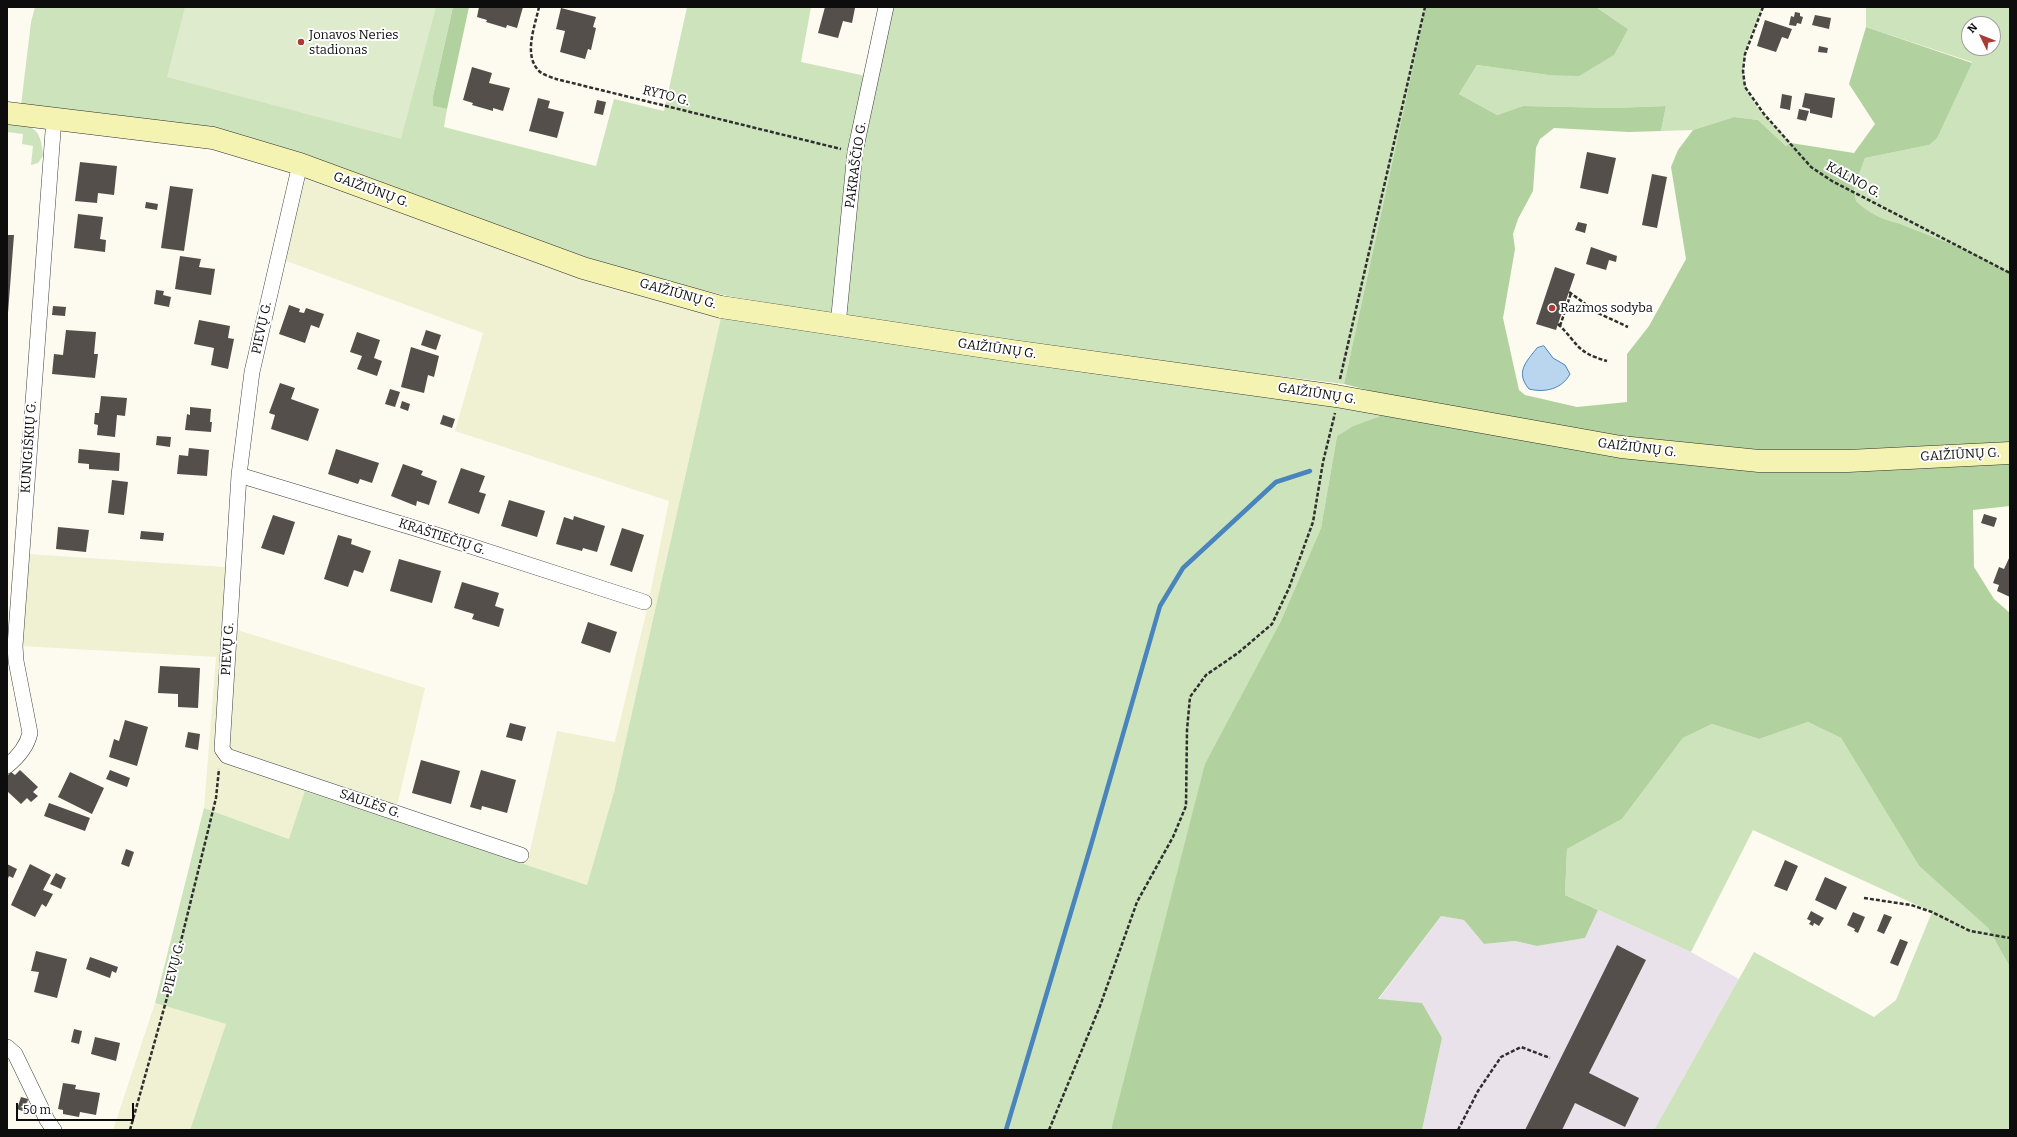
<!DOCTYPE html>
<html>
<head>
<meta charset="utf-8">
<style>
	body { margin:0 }
	#map { position:relative; width:2017px; height:1137px; overflow:hidden; background:#fdfbef; font-family:Bitter,serif }
	canvas { display:block }
	.frame { position:absolute; inset:0; border:8px solid #0d0d0d; pointer-events:none }
	.north { position:absolute; left:1961px; top:16px; width:40px; height:40px; box-sizing:border-box; background:#fff; border:1px solid #9e9e9e; border-radius:50%; rotate:313deg; font-size:11px; font-weight:700; line-height:16px; text-align:center; color:#0d0d0d }
	.north::after { content:''; display:block; margin:auto; width:14px; height:18px; background:#ac3b36; clip-path:polygon(50% 0,100% 100%,50% 72%,0 100%) }
	.scale { position:absolute; left:16px; top:1103px; width:118px; height:18px; box-sizing:border-box; border:2px solid #0d0d0d; border-top:0; padding-left:5px; font-size:12px; line-height:14px; white-space:nowrap; color:#0d0d0d; -webkit-text-stroke:3px #fff; paint-order:stroke }
</style>
</head>
<body>
<div id="map">
<canvas width="2017" height="1137"></canvas>
<div class="frame"></div>
<div class="north">N</div>
<div class="scale">50 m</div>
</div>
<script>
const ctx = document.querySelector('canvas').getContext('2d');
ctx.lineJoin = 'round';
function fill(path, color) {
  ctx.fillStyle = color;
  ctx.fill(path, 'evenodd');
}
function strokePath(path, color, width, dash) {
  ctx.strokeStyle = color;
  ctx.lineWidth = width;
  ctx.lineCap = dash ? 'butt' : 'round';
  ctx.setLineDash(dash || []);
  ctx.stroke(path);
}
function write(font, color, halo, rows, align = 'center') {
  ctx.font = font + ' Bitter,serif';
  ctx.lineWidth = 4;
  ctx.setLineDash([]);
  ctx.textBaseline = 'middle';
  ctx.strokeStyle = halo;
  ctx.fillStyle = color;
  for (const [text, x, y, turn = 0] of rows) {
    ctx.save();
    ctx.translate(x, y);
    ctx.rotate((+turn || 0) * Math.PI / 180);
    ctx.textAlign = isNaN(turn) ? turn : align;
    if (halo) ctx.strokeText(text, 0, 0);
    ctx.fillText(text, 0, 0);
    ctx.restore();
  }
}
const industrial = new Path2D(`
	M1598,910L1691,952L1739,979L1654,1130H1422L1442,1038L1378,1000L1441,916L1464,920L1484,944L1515,941L1537,946L1585,938Z`);
const farmland = new Path2D(`
	M297,174L722,313L614,792L587,885L306,791L290,839L204,808L216,657L22,646L28,554L239,568L234,629L425,688L395,814L528,860L557,731L615,742L647,609L669,501L455,431L483,333L281,259Z
	M155,1003L226,1024L190,1130H113Z`);
const green = new Path2D(`
	M35,7H453L433,96V106L447,109L444,127L596,166L614,99L664,111L687,7H811L801,62L875,78L892,7H1426L1344,384L1016,344L728,296L603,266L310,158L21,105L31,22Z
	M1596,7H1763C1755,27 1743,49 1743,71C1743,100 1773,124 1791,143L1786,146L1758,120L1734,117L1693,130L1661,131L1666,106L1614,108L1523,106L1497,115L1459,94L1477,65L1548,75L1628,29Z
	M1866,7H2010V273L1969,251L1898,223C1882,220 1868,212 1856,201L1854,189L1865,158L1929,145L1972,62L1866,27ZM1969,24H1993V48H1969Z
	M7,121C33,126 41,127 43,156L38,163L31,165L33,146L22,144L23,134L7,132Z
	M722,313L1329,402L1383,415L1353,426L1337,436L1321,528L1280,623L1111,1130H190L226,1024L155,1003L204,808L289,839L305,791L587,885L614,792Z
	M1808,722L1841,738L1919,866L1988,928L2010,967V1130H1654L1754,952L1874,1017L1896,1000L1932,912L1753,830L1691,952L1565,895L1567,849L1622,819L1683,738L1712,724L1759,739Z`);
const forest = new Path2D(`
	M453,7H469L447,109L433,106V96Z
	M1426,7H1596L1628,29L1614,55L1579,76L1548,75L1477,65L1459,94L1497,115L1523,106L1614,108L1666,106L1661,131L1629,132L1554,128L1540,139L1536,148L1533,191L1518,219L1513,234L1515,249L1503,318L1519,390L1525,395L1577,407L1627,402V354L1649,326L1686,259L1671,167L1678,150L1693,130L1734,117L1758,120L1786,146L1791,143L1854,153L1875,124L1849,84L1866,27L1972,63L1937,138L1929,145L1865,158L1854,189L1856,201C1868,212 1882,220 1898,223L1969,251L2010,273V506L1973,510L1974,567L1994,599L2010,613V967L1988,928L1919,866L1841,738L1808,722L1759,739L1712,724L1683,738L1622,819L1567,849L1565,895L1598,910L1585,938L1537,946L1515,941L1484,944L1464,920L1441,916L1378,999L1422,1003L1442,1038L1422,1130H1111L1205,764L1280,623L1321,528L1337,436L1353,426L1383,415L1375,392L1344,384Z`);
const pitch = new Path2D(`
	M185,7H436L401,139L167,77Z`);
const water = new Path2D(`
	M1544,346L1553,358L1565,365L1570,374C1562,389 1545,393 1529,389C1515,372 1526,362 1537,348Z`);
const stream = new Path2D(`
	M1006,1130L1091,845L1160,606L1183,568L1276,482L1310,471`);
const building = new Path2D(`
	M479,7H523L517,28L507,25L506,28L486,22L487,20L477,17Z
	M825,7L855,8L852,23L843,21L838,38L818,33Z
	M561,8L596,17L593,27L596,28L591,50L588,49L585,59L560,52L565,31L556,29Z
	M1795,12L1800,13V16L1803,17L1801,24L1797,23L1796,26L1789,25L1791,16L1794,17Z
	M1815,15L1831,18L1829,29L1812,25Z
	M1765,20L1792,29L1788,39L1782,37L1776,52L1757,46Z
	M1819,46L1828,48L1827,53L1818,52Z
	M472,67L492,73L489,83L510,88L503,111L493,108V111L472,105L473,103L463,100Z
	M1805,93L1835,98L1832,118L1810,113V109L1802,107Z
	M1782,94L1792,96L1790,110L1780,108Z
	M538,98L550,101L548,108L564,112L557,138L529,131Z
	M597,100L606,102L603,115L594,113Z
	M1799,109L1809,111L1806,121L1797,119Z
	M1587,152L1616,158L1608,194L1580,188Z
	M80,162L117,166L114,195L98,193L97,203L75,201Z
	M1652,174L1667,177L1657,228L1642,225Z
	M170,186L193,189L184,251L161,248Z
	M146,202L158,204L157,210L145,208Z
	M78,214L103,217L100,239L106,240L105,252L74,248Z
	M1578,222L1587,224L1585,233L1575,230Z
	M7,235H14L8,313H7Z
	M1591,247L1617,256L1616,262L1609,260L1606,270L1586,264Z
	M180,256L201,259L199,267L215,269L211,295L175,289Z
	M1555,267L1575,274L1556,330L1536,324Z
	M156,290L164,291L163,295L171,297L169,307L154,304Z
	M289,305L300,309L299,312L304,313L306,308L324,314L319,328L311,325L305,343L279,334Z
	M53,306L66,307L65,316L52,315Z
	M199,320L230,326L228,338L234,339L228,369L211,365L214,348L194,344Z
	M66,330L96,332L94,354H98L95,378L52,374L54,354L63,355Z
	M426,330L441,335L436,350L421,345Z
	M357,332L380,340L374,358L382,361L377,376L357,369L362,356L350,352Z
	M411,347L439,356L434,377L428,375L424,393L401,387Z
	M280,383L295,388L291,399L319,409L308,441L271,429L275,415L269,413Z
	M390,389L400,392L395,407L385,404Z
	M101,396L127,398L125,416L117,415L115,437L97,435L98,425L94,424L95,413H99Z
	M402,401L410,404L408,411L400,408Z
	M190,407L211,409L210,422H212L211,432L185,430L187,414L190,415Z
	M443,415L455,419L452,428L440,424Z
	M157,436L171,437L170,447L156,445Z
	M189,448L209,450L207,476L177,474L179,455L188,456Z
	M79,449L120,453L119,471L89,469V464L78,463Z
	M336,449L379,463L372,483L360,479L358,484L328,474Z
	M403,464L423,471L421,475L437,481L429,505L417,501L416,506L391,496Z
	M461,468L485,476L479,492L486,494L479,514L448,503Z
	M112,480L128,482L124,515L108,513Z
	M509,500L545,511L537,537L501,526Z
	M1984,514L1997,518L1994,527L1981,523Z
	M273,515L295,522L284,555L261,548Z
	M574,516L605,526L597,552L583,548L582,551L556,544L564,517L573,520Z
	M58,527L89,530L86,552L56,549Z
	M622,528L644,535L632,572L610,565Z
	M141,531L164,533L163,541L140,539Z
	M338,535L352,539L351,544L371,551L363,573L354,570L348,587L324,579Z
	M2010,556V597L1997,591L1999,585L1993,583L1999,567L2004,569Z
	M399,559L441,571L432,603L390,591Z
	M462,582L499,593L495,606L504,609L499,627L472,619L474,614L454,608Z
	M588,622L617,632L610,653L581,643Z
	M160,666L200,668L198,708L178,707V694L158,693Z
	M125,720L148,727L137,766L109,757L114,739L119,741Z
	M510,723L526,727L522,741L506,737Z
	M188,732L200,734L198,750L185,747Z
	M421,760L460,771L451,804L412,793Z
	M20,770L38,787L33,792L38,796L31,802L27,798L21,804L7,791V776L11,772L15,775Z
	M110,770L130,778L127,787L106,779Z
	M481,770L516,780L507,813L482,806L481,810L470,807Z
	M70,772L104,788L92,814L58,797Z
	M49,803L90,818L85,831L44,816Z
	M126,849L134,852L129,867L121,864Z
	M1785,860L1798,866L1787,891L1774,886Z
	M7,864L17,869L13,878L9,876L7,881Z
	M30,864L51,875L43,890L53,894L46,907L42,904L35,917L11,905Z
	M56,873L66,878L61,889L50,884Z
	M1825,877L1847,887L1836,910L1815,900Z
	M1811,911L1824,918L1819,926L1814,923L1813,926L1809,924L1811,921L1807,919Z
	M1853,912L1865,917L1858,933L1854,931L1855,929L1847,925Z
	M1884,914L1892,917L1884,934L1877,931Z
	M1900,939L1908,942L1898,966L1890,963Z
	M1617,945L1646,960L1589,1073L1639,1098L1625,1127L1575,1103L1562,1130H1525Z
	M36,951L67,959L57,998L34,992L39,972L31,971Z
	M90,957L118,967L116,973L112,971L110,978L86,969Z
	M74,1029L82,1031L79,1044L71,1042Z
	M95,1037L120,1043L116,1061L91,1054Z
	M63,1083L76,1085L75,1089L100,1093L96,1115L80,1112L79,1117L63,1114V1110L58,1109Z
	M21,1097L28,1099L25,1112L17,1109Z`);
const path = new Path2D(`
	M539,7C535,26 523,55 539,71C543,75 551,77 556,79L841,149
	M1763,7L1745,54L1743,71L1745,87L1764,114L1811,167L1832,181L2010,273
	M1569,292L1598,313L1628,327
	M1558,324C1579,344 1575,352 1607,361
	M1560,326L1571,293
	M1340,379L1425,7
	M1864,898L1911,905L1932,912L1970,931L2010,938
	M130,1130L168,994L216,798L219,769
	M1049,1130L1100,1006L1137,902L1173,837L1186,806L1187,730L1190,697L1206,675L1238,653L1272,624L1289,588L1313,522L1323,462L1335,413
	M1458,1130L1478,1091L1501,1057L1521,1047L1550,1058`);
const street = new Path2D(`
	M300,164L252,372L239,475L222,749L227,756L521,855
	M838,325L855,152L886,7
	M239,475L421,530L644,602
	M7,766C18,757 27,747 30,733L16,661L15,646L54,118
	M7,1047L15,1054L47,1120L54,1130`);
const secondary = new Path2D(`
	M7,113L213,138L300,164L583,268L721,307L1012,351L1336,396L1621,447L1759,461H1848L2010,453`);
const markers = [
	[301,42,4,"#ac3b36"],
	[1552,308,4,"#ac3b36"]
];
const poiNames = [
	["Jonavos Neries",309,35],
	["stadionas",309,50],
	["Razmos sodyba",1560,308]
];
const streetNames = [
	["RYTO G.",666,96,14],
	["PAKRAŠČIO G.",856,165,-82],
	["KALNO G.",1853,180,29],
	["GAIŽIŪNŲ G.",371,190,20],
	["GAIŽIŪNŲ G.",678,294,16],
	["PIEVŲ G.",262,328,-78],
	["GAIŽIŪNŲ G.",997,349,8],
	["GAIŽIŪNŲ G.",1317,394,9],
	["KUNIGIŠKIŲ G.",29,447,-86],
	["GAIŽIŪNŲ G.",1637,448,7],
	["GAIŽIŪNŲ G.",1960,455,-3],
	["KRAŠTIEČIŲ G.",442,537,18],
	["PIEVŲ G.",228,649,-86],
	["SAULĖS G.",370,804,19],
	["PIEVŲ G.",174,968,-76]
];
fill(industrial, '#eae2eb');
fill(farmland, '#f0f0d2');
fill(green, '#cde3bc');
fill(forest, '#b1d29e');
fill(pitch, '#deeccd');
fill(water, '#b9d6ee');
strokePath(water, '#4985bc', 1);
strokePath(stream, '#4985bc', 4.5);
fill(building, '#544f4b');
strokePath(street, '#404040', 16);
strokePath(secondary, '#2f2f2f', 23);
strokePath(path, '#2f2f2f', 2.5, [4, 2]);
strokePath(street, '#fff', 15);
strokePath(secondary, '#f5f3b2', 22);
for (const [x, y, r, color] of markers) {
  const dot = new Path2D();
  dot.arc(x, y, r, 0, 2 * Math.PI);
  ctx.fillStyle = color;
  ctx.fill(dot);
  strokePath(dot, '#fff', 1.5);
}
write('13px', '#0d0d0d', '#fff', poiNames, 'left');
write('13px', '#0d0d0d', '#fff', streetNames);
</script>
</body>
</html>
